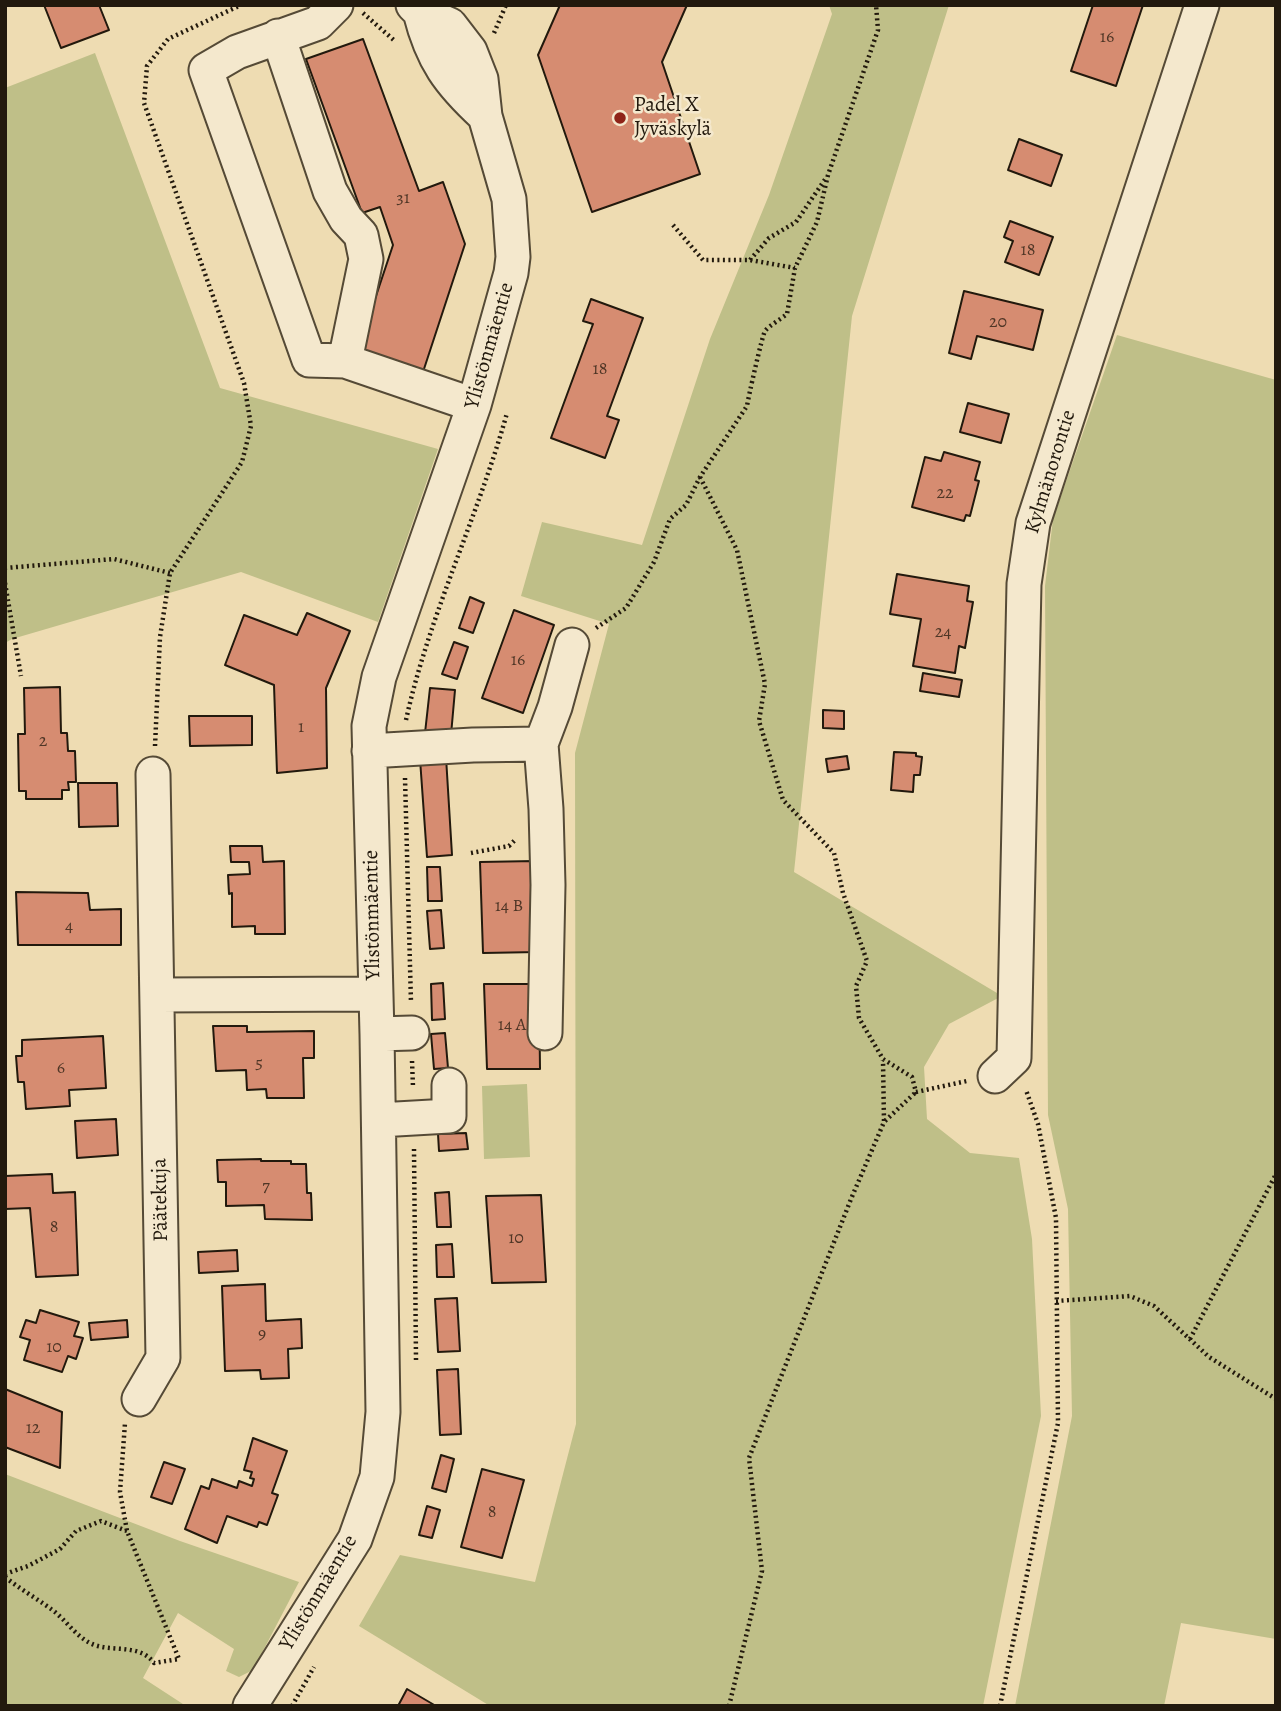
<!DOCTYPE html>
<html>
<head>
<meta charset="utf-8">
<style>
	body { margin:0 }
	#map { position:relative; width:1281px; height:1711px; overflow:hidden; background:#eedcb2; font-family:Alegreya,serif }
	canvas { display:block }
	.frame { position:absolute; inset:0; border:7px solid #22190d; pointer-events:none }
</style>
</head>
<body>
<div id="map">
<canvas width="1281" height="1711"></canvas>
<div class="frame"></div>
</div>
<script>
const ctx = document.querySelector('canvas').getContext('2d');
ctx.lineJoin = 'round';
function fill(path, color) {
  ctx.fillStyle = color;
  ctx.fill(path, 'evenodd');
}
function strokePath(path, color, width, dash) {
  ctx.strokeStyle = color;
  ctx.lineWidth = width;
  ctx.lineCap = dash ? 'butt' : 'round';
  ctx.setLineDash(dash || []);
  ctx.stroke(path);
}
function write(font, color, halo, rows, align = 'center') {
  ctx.font = font + ' Alegreya,serif';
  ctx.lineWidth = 5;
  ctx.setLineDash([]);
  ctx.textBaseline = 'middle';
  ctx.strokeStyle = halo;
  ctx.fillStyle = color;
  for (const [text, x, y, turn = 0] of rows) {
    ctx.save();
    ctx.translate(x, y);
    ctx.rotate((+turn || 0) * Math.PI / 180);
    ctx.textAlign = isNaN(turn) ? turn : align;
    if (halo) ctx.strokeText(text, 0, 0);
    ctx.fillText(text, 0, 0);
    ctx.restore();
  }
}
const green = new Path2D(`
	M829,5H949L852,316L794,872L1002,996L949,1024L924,1067L927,1119L970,1153L1019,1158L1032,1239L1041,1416L983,1706H490L359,1626L400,1555L535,1582L576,1424L575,753L609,624L521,596L542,522L642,545L710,339L769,195L832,14Z
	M95,53L220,388L438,449L378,622L241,572L12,639L5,643V88Z
	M1117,335L1276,380V1639L1181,1623L1164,1706H1015L1072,1416L1068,1209L1048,1115L1045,586L1053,519Z
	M527,1084L530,1157L484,1159L482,1086Z
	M5,1474L180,1541L299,1582L253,1670L239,1677L226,1671L234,1649L178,1613L143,1678L186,1706H5Z`);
const building = new Path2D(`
	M44,5H99L109,30L61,48Z
	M560,5H687L662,62L700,174L592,212L538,55Z
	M1093,5H1143L1116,86L1071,71Z
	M363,39L419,191L443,182L465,244L423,372L358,350L393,245L380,207L362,213L306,59Z
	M1019,139L1062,155L1051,186L1008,170Z
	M1010,221L1053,237L1039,275L1005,262L1013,241L1004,237Z
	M964,291L1043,310L1033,350L977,336L971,359L949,353Z
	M591,299L643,318L607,416L619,420L605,458L551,438L593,324L583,321Z
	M968,403L1009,414L1001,443L960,432Z
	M944,452L980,462L975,480L979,481L970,516L966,515L964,521L912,507L925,457L941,461Z
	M897,574L969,586L967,601L973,602L965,648L959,646L955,673L913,666L921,619L890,614Z
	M470,597L484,603L473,633L459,628Z
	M514,610L554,625L523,713L482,698Z
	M307,613L350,631L326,688L327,768L277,773L274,685L225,665L244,615L297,635Z
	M454,642L468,647L457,679L442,674Z
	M923,673L962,680L959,697L920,691Z
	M60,687L61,733H67L68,751H75L76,782H68L69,790H62V799H26V791H19L18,734H25L24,688Z
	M430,688L455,690L451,735L425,733Z
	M823,710L844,711V729L823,728Z
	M189,716H252V745L190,746Z
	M894,752L916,753V756L922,757L920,775H914L913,792L891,790Z
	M847,756L849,769L828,772L826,759Z
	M446,757L452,855L427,857L420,759Z
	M78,783H117L118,826L79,827Z
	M230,846H262L263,862L284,861L285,934H255V926L232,927V893L229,894L228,875L250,874L249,862H231Z
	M535,861L538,952L483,953L480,862Z
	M427,867H440L442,901H428Z
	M16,892L88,893L90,910L121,909V945H18Z
	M441,910L444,948L430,949L427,911Z
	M443,983L445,1019L432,1020L431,984Z
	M484,984H539L540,1069H487Z
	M213,1026H247V1032L314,1031V1058H303L304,1098H267L266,1089L247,1090L246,1070L216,1071Z
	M445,1033L448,1068L434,1069L431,1034Z
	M103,1036L106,1088L69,1090L70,1106L26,1109L24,1082H18L16,1056H22V1040Z
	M116,1119L118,1155L77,1158L75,1121Z
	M466,1133L468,1149L439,1151L438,1134Z
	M261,1159V1161H291V1164H306L307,1193H311L312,1220L265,1219L264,1205L226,1206V1182H218L217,1160Z
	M52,1174L53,1193L75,1192L78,1275L36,1277L30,1208L5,1209V1176Z
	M449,1192L451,1227H437L435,1193Z
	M541,1195L546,1282L492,1283L486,1196Z
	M452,1244L454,1277H437L436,1245Z
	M237,1250L238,1271L199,1273L198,1252Z
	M265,1284L266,1321L301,1319L302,1348L288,1349L289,1378L261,1379L260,1370L225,1371L222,1286Z
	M457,1298L460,1351L438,1352L435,1299Z
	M40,1310L79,1322L74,1336L83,1338L76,1359L68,1356L62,1372L24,1360L30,1340L20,1337L26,1320L36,1323Z
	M127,1320L128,1337L91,1340L89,1323Z
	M458,1369L461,1434L440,1435L437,1370Z
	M5,1389L62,1412L60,1468L5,1447Z
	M253,1438L287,1451L272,1493L278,1495L267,1525L259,1522L257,1527L227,1516L217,1543L185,1529L201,1486L209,1489L212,1479L237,1488L239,1481L252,1486L254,1479L250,1478L252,1472L244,1470Z
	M441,1455L454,1459L446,1492L432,1488Z
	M164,1462L185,1469L172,1504L151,1497Z
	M482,1469L524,1480L502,1558L461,1547Z
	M427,1506L440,1510L432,1538L419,1535Z
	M407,1689L436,1706H398Z`);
const path = new Path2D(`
	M363,13L396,42
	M494,33L506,5
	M673,225L703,260H750L795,268
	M750,260L769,238L796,222L826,178
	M700,477L737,550L765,684L759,721L783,800L834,853L843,893L867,961L856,986L859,1018L883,1059L912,1077L916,1092L967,1081
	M5,568L114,559L170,573
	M5,583L21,676
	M596,628L626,608L654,562L670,519L686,505L700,477L747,406C748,399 762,336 765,331C770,325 781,319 787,314L795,268L817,222L828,175L878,30L876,5
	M406,720C429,615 478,517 507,413
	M155,746L160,637L170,573L242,462L251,426L244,383L144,103L147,66L168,39L241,5
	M405,778L411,1003
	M471,853L509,846L516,839
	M412,1061L413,1087
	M885,1121L916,1092
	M414,1149L416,1360
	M1056,1301L1130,1296L1154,1306L1209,1357L1276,1399
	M1190,1339L1276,1174
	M5,1574L28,1566L60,1549L76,1531L101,1521L127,1531
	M5,1577C20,1589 36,1598 51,1609C67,1620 78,1641 98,1646C117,1651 141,1645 154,1663L179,1659L127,1531L120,1492L125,1423
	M292,1706L314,1667
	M729,1706L762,1571L749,1458L851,1199L884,1122L883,1060
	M1000,1706L1058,1423L1056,1218L1038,1124L1026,1090`);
const minor = new Path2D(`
	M336,5L318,23L237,52L206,70L309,360L345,361
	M420,12C432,60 449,83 485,116
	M278,36L330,191L346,219L361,235L366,259L345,361L474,405
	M369,751L473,745L541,744
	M158,995L375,994
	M545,1033L548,885L546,809L541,744L555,707L572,645
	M377,1034L412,1033
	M995,1076L1014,1058L1024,584L1033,523L1202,5
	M379,1120L449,1116V1085
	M139,1399L163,1358L153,774
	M250,1706L355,1539L377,1477L383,1412L377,1034L369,726L379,677L474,405L511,273L513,257L509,199L485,116L481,79L470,51L450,25L420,12L413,5`);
const markers = [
	[620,118,7,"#8f2418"]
];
const numberNames = [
	["16",1107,38],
	["31",403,199],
	["18",1028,251],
	["20",998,323],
	["18",600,370],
	["22",945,494],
	["24",943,633],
	["16",518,661],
	["1",301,728],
	["2",43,742],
	["14 B",509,907],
	["4",69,927],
	["14 A",512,1026],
	["5",259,1064],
	["6",61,1069],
	["7",266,1187],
	["8",54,1228],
	["10",516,1239],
	["9",262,1335],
	["10",54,1348],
	["12",33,1429],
	["8",492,1513]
];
const poiNames = [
	["Padel X",634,106],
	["Jyväskylä",634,130]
];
const streetNames = [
	["Ylistönmäentie",490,346,-74],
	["Kylmänorontie",1051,472,-73],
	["Ylistönmäentie",373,915,-91],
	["Päätekuja",161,1200,-91],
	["Ylistönmäentie",319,1593,-59]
];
fill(green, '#bfbf88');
fill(building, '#d68c71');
strokePath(building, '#22190d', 2);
strokePath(minor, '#554a36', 37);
strokePath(path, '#22190d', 4.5, [2, 3.5]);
strokePath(minor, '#f4e8cd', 33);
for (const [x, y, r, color] of markers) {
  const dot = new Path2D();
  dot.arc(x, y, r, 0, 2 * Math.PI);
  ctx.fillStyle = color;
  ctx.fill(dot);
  strokePath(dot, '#f4e8cd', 2.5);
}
write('18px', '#4f3626', null, numberNames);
write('21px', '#22190d', '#f4e8cd', poiNames, 'left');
write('21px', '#22190d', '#f4e8cd', streetNames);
</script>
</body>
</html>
